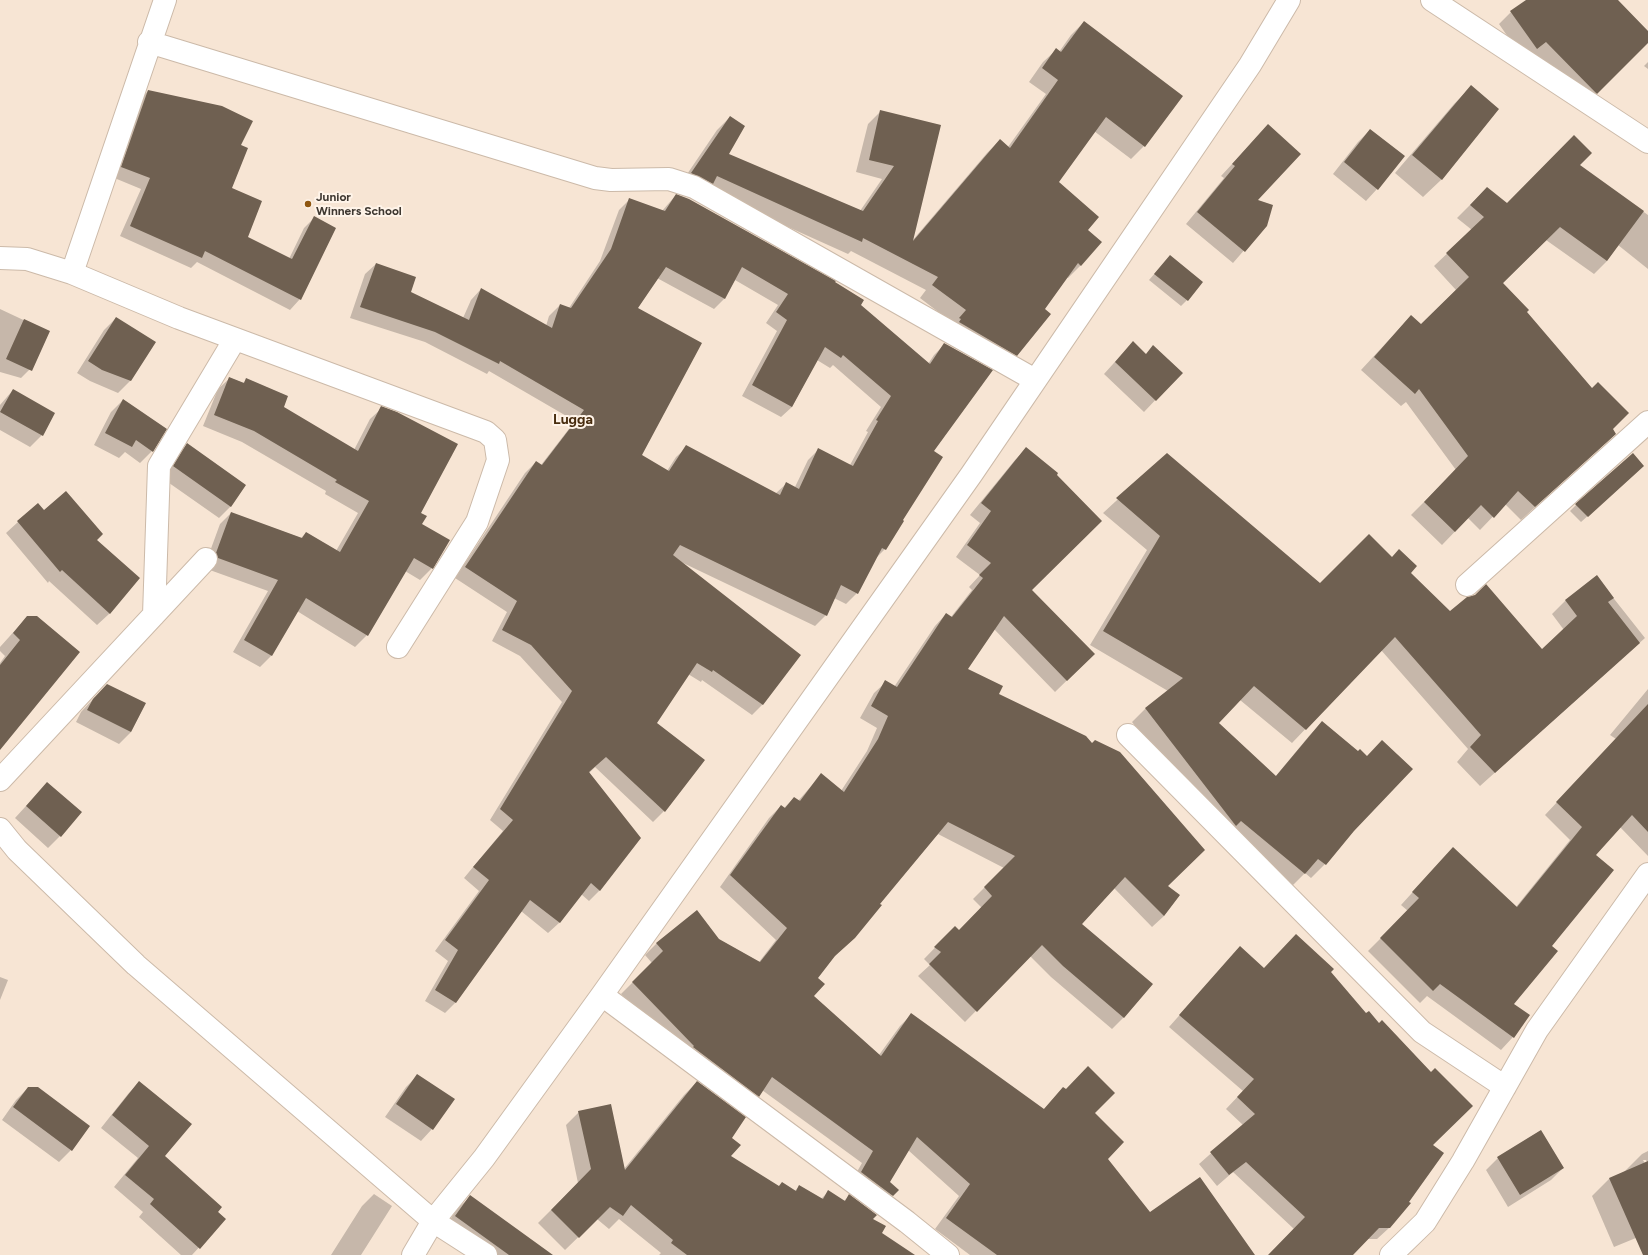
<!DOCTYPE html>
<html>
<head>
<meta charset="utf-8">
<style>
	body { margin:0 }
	canvas { display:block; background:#f7e5d4 }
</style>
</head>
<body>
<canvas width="1648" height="1255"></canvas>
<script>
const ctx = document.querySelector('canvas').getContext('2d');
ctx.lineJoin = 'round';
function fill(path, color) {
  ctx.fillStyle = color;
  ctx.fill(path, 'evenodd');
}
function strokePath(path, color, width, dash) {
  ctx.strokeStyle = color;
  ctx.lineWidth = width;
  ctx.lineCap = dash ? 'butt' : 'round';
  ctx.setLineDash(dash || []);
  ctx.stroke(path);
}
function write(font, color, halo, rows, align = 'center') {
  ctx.font = font + ' Figtree,sans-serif';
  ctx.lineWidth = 4;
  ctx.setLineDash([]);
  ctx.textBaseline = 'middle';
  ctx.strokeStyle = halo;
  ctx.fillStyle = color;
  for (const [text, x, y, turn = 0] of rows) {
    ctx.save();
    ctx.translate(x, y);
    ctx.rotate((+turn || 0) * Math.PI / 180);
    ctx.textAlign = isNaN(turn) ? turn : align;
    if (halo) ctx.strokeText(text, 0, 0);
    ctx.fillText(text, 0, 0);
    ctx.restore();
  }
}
const shadow = new Path2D(`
	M1528,0H1603L1648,33V42L1585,105L1524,60L1499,24L1511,12Z
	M1084,22L1181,96L1144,146L1131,159L1094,131L1057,182L1086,230L1081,265L1068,278L1067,277L1043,309L1017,355L1004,368L954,324L920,298L926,290L851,251L848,254L706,190L679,186L717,130L730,117L728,155L860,211L882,179L856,172L868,124L881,111L940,126L912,241L987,153L1000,140L1008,147L1046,94L1029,82L1043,62L1056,50L1059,52L1071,35Z
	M1648,62V69L1644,66Z
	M1471,87L1497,109L1441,180L1423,197L1395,173L1454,104Z
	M148,91L239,146L230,189L246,237L289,259L304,228L314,218L300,299L290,310L197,262L191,268L120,236L141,189L112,177L138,101Z
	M1370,130L1377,189L1366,201L1333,174L1358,142Z
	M1257,137V200L1266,225L1233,263L1186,224L1224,178L1221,176Z
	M1578,165L1648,215V269L1618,245L1607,261L1594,274L1546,240L1502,284L1525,312L1612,429L1602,446L1521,520L1505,504L1480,530L1468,518L1442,545L1411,515L1456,470L1406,402L1401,406L1361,370L1411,316L1421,325L1456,290L1434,266L1472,230L1457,218L1487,188L1507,204Z
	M676,195L860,306L928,364L934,355L945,344L932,451L901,521L885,549L874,560L857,593L846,604L834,598L826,615L815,626L681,562L763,704L752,715L702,680L701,682L688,674L656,723L704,761L664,811L653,822L595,767L589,773L600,890L589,901L581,894L559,923L548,933L521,911L456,1002L445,1013L425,1001L448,961L435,951L479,891L464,878L503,831L490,820L562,702L520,656L492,641L507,612L455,578L525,473L536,462L541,465L575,421L489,371L487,374L425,342L350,318L365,274L376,264L409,292L463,318L471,300L481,289L546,326L549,316L560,305L569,308L600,261L619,210L630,199L662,211ZM657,278L714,309L724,299L735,280L778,305L766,323L777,331L742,396L781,417L792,407L817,360L830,368L833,365L881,407L866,431L868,432L850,465L818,450L808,460L795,487L787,483L775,494L687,447L676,457L667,471L641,455L637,309Z
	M1170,256L1187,300L1181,306L1149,280Z
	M0,309L49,332L33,366L21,378L0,372Z
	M116,318L154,343L130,381L118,393L90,381L77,373L104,330Z
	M1122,354L1146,355L1181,373L1144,412L1104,374Z
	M230,378L243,383L246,380L282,407L354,450L370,419L382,408L420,513L421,524L432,568L420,580L405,571L367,635L355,647L297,611L271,656L260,667L233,652L268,591L207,569L205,565L220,524L231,513L301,538L306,533L336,551L358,513L325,494L326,491L242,442L203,426L218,389Z
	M13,390L42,435L30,447L0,430V405Z
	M123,400L152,451L140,463L125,452L119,458L94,445L111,412Z
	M187,445L231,506L219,518L162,478L175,456Z
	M1027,448L1031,590L1094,654L1055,692L994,629L967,669L998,695L1167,886L1179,896L1164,916L1152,927L1114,888L1081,925L1124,1017L1112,1029L1051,977L1030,956L965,1022L918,976L930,965L924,959L955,927L959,931L982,908L973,899L1004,868L938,834L816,978L812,996L879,1055L900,1026L911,1015L1043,1110L1063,1088L1094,1113L1107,1159L1150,1214L1254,1255H970L935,1229L959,1196L908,1150L888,1183L892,1195L881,1207L850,1184L862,1163L762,1090L747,1107L684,1058L621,994L652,963L645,955L657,943L718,939L759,962L776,940L720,887L769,818L781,806L784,808L794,798L798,801L821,775L841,791L867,751L877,728L860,718L874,693L886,682L894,687L935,626L946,614L951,617L972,590L969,587L980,575L956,557L980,523L970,515L1015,460Z
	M1167,454L1320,585L1392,558L1409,573L1450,613L1542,650L1564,630L1552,614L1565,601L1596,576L1645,638L1480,786L1457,762L1468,749L1381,650L1292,743L1240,700L1218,723L1275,777L1309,736L1322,722L1353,830L1325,864L1311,878L1305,873L1291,887L1222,839L1132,722L1145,709L1168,691L1090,645L1147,550L1103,513Z
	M1637,472L1581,522L1570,511L1576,505Z
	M43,511L96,540L138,578L109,614L97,625L49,581L48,583L6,533L18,522Z
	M27,617L0,748V663L5,656L0,651V647Z
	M1648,689V856L1620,827L1594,855L1513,1004V1037L1501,1050L1427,996L1420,1003L1368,951L1408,911L1401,905L1441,861L1516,907L1570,840L1545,815L1616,739L1610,735Z
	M95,697L145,704L131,732L119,744L76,722L81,712Z
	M47,783L60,836L48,848L15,818Z
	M1240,947L1263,969L1329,972L1432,1145L1389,1228L1377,1239H1367L1351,1255H1269L1294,1229L1233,1172L1217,1186L1199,1164L1243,1125L1226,1109L1243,1091L1169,1027Z
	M0,977L8,980L0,1000Z
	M418,1075L432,1129L421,1141L385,1117L406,1087Z
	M139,1082L164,1156L225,1219L192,1255H181L139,1217L143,1212L114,1187L138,1158L101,1128L128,1094Z
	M697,1082L731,1138L729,1157L778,1187L795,1191L799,1186L821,1199L828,1192L844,1201L849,1196L872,1219L880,1234L913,1255H659L661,1253L619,1219L609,1229L597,1219L565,1250L538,1223L578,1183L566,1125L579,1112L624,1169L684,1095Z
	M28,1088L71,1150L59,1162L2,1120L16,1100Z
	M1540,1131L1563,1168L1551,1180L1508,1207L1486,1170L1498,1158Z
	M1648,1151V1165L1646,1160H1643L1647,1167L1648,1166V1233L1614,1247L1592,1196L1609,1179L1624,1172L1642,1154Z
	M374,1194L392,1206L361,1255H331L362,1206Z
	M470,1197L522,1255H481L444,1228L458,1208Z`);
const building = new Path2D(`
	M1526,0H1618L1648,31V43L1597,94L1546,42L1537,49L1510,11Z
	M1084,21L1183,96L1145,147L1106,117L1059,182L1099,217L1088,230L1102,242L1081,266L1078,263L1045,309L1051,314L1017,356L959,322L961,319L959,318L966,310L932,285L938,277L863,238L862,242L717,176L713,184L691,173L730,116L745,126L729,154L863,211L894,166L869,160L880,110L941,125L913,241L1000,139L1010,148L1058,80L1042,68L1056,48L1061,52Z
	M1471,85L1499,109L1442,180L1412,155Z
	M148,90L222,106L253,121L241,145L248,148L232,188L262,201L248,237L292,259L314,216L336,228L301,300L205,251L202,258L130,226L150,178L121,167Z
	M1268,124L1301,154L1258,200L1273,205L1267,226L1245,252L1197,212L1235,166L1232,164Z
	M1370,129L1405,156L1378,190L1344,162Z
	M1574,135L1592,153L1580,165L1644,211L1607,261L1560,227L1503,283L1529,310L1527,312L1592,388L1598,382L1629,413L1613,429L1616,434L1535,507L1518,491L1494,518L1481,505L1455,532L1424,502L1468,456L1419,389L1415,394L1374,357L1411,315L1421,324L1469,277L1446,253L1484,217L1470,205L1487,187L1507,203Z
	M676,194L689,199L836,281L835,282L864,300L861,305L930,364L944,343L993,370L934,451L943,457L903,520L904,521L886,550L882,548L858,594L841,585L827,616L680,545L673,555L801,655L763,705L713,670L712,672L697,663L657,723L705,760L665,812L606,757L589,772L641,838L600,891L591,883L560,923L530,900L456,1003L435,990L458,950L445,940L489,880L473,867L513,820L500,809L572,691L531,645L502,630L517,601L465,567L536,461L542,465L584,410L500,361L499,364L435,332L360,307L376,263L416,277L411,292L469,320L481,288L552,328L560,304L571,308L611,249L629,198L665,211ZM666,267L725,299L742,267L788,294L776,312L787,320L752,385L792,407L825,347L841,358L843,355L891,396L876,420L878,421L853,466L818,448L799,489L786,482L780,495L686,445L669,471L642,455L702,343L638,308Z
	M1170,255L1203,282L1188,301L1154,274Z
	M116,317L156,342L131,381L102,370L88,361Z
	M24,319L50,331L32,371L6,359Z
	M1133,341L1146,354L1153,345L1183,373L1156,401L1115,362Z
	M229,377L244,383L246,378L288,396L284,407L358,451L381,406L397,412L458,444L421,513L427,516L422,524L450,540L433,569L414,558L368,636L306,598L272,656L244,640L278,580L218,558L216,553L231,512L302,538L306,532L340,552L369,501L335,482L337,480L254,431L214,415Z
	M13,389L55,413L43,436L0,412Z
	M123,399L167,429L153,452L136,440L132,447L105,433Z
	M187,443L246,485L231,507L173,466Z
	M1026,447L1058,473L1057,475L1102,521L1032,590L1095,654L1067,681L1004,616L968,669L1003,686L999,694L1086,736L1092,743L1095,740L1120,752L1205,850L1168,886L1180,895L1164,916L1125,877L1082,924L1153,984L1124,1018L1063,966L1042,945L977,1012L929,964L941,952L934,947L955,926L959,930L992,896L984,887L1015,856L948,822L880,904L882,905L855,938L835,956L818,978L825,984L814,996L881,1056L911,1013L1044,1109L1063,1087L1066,1089L1088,1066L1115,1093L1095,1113L1124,1142L1108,1159L1150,1212L1200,1177L1255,1255H997L946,1218L970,1184L917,1137L890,1182L899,1190L893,1196L861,1172L873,1151L772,1077L759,1097L693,1047L694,1046L632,982L663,951L656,943L697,910L719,939L760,962L787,928L730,875L781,805L785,808L794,797L800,801L821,773L844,792L878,739L888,716L871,706L885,680L897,687L946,613L952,617L983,578L979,575L991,563L967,545L991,511L981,503Z
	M1167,453L1320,583L1369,534L1392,557L1399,549L1417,566L1411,573L1450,611L1467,597L1475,595L1486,584L1542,649L1577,616L1565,600L1597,575L1614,598L1608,602L1640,643L1495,773L1470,747L1481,735L1395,637L1306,730L1254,686L1219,723L1276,776L1322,721L1358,751L1360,749L1367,756L1382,740L1413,769L1354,831L1326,865L1318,859L1305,874L1241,821L1236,826L1145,708L1183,678L1103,631L1160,536L1116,498Z
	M1633,453L1644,466L1588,517L1575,504Z
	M66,491L103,534L97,540L140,578L110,614L62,570L60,572L17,521L38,503L44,510Z
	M27,616H37L80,652L0,750V665L20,640L13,633Z
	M107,684L146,703L131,732L87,710L93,699Z
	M1648,704V832L1632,815L1596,855L1614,870L1552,946L1558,951L1514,1004L1530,1015L1514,1038L1440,984L1433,991L1380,938L1419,898L1412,892L1453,847L1517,907L1582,827L1556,802Z
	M47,782L82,812L61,837L26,806Z
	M1296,934L1334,969L1331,972L1366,1013L1369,1011L1379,1023L1382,1020L1431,1072L1435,1068L1473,1106L1433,1145L1444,1153L1409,1202L1411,1203L1390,1228H1379L1353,1255H1268L1305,1217L1246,1162L1229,1175L1210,1152L1255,1114L1237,1097L1254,1079L1179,1015L1240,946L1264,968Z
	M417,1074L455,1099L433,1130L396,1104Z
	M139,1081L192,1124L165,1156L222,1207L218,1212L226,1219L200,1249L150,1204L154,1199L125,1175L149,1146L112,1115Z
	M697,1081L746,1117L732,1138L741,1145L731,1156L779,1186L782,1182L796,1191L799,1185L823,1199L828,1190L845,1201L849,1194L877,1215L873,1219L886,1226L882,1233L915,1255H687L671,1243L673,1240L631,1205L623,1216L610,1207L579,1238L551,1210L591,1169L578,1111L611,1104L625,1170Z
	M28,1087H38L90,1126L72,1151L13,1107Z
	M1541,1130L1564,1168L1520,1195L1497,1157Z
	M1648,1161V1255H1643L1609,1178Z
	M470,1195L553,1255H509L455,1216Z`);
const minor = new Path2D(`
	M1432,0L1648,142
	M149,42L595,178L611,180L669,179L694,187L1035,380
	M0,258L27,259L72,273L165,0
	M72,273L179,318L486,432L495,440L498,460L477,522L398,647
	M1467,585L1648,422
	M154,615L159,466L235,339
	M1128,735L1422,1032L1505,1087
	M0,780L206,559
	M0,829L17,850L136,965L433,1221L486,1255
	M602,995L907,1222L948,1255
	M413,1255L433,1221L484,1158L602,995L971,475L1250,65L1289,0
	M1391,1255L1425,1222L1463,1161L1537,1030L1648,874`);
const markers = [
	[308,204,4,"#8f560f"]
];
const poiNames = [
	["Junior",316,197],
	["Winners School",316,211]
];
const quarterNames = [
	["Lugga",573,420]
];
fill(shadow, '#0003');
fill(building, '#6f6051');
strokePath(minor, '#ccbaa9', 24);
strokePath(minor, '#fff', 22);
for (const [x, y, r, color] of markers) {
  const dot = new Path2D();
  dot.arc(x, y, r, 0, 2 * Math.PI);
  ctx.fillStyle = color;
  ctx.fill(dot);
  strokePath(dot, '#fff4e9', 1.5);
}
write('bold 12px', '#3f3831', '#fff4e9', poiNames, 'left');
write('bold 14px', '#482c0e', '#fff4e9', quarterNames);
</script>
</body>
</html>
